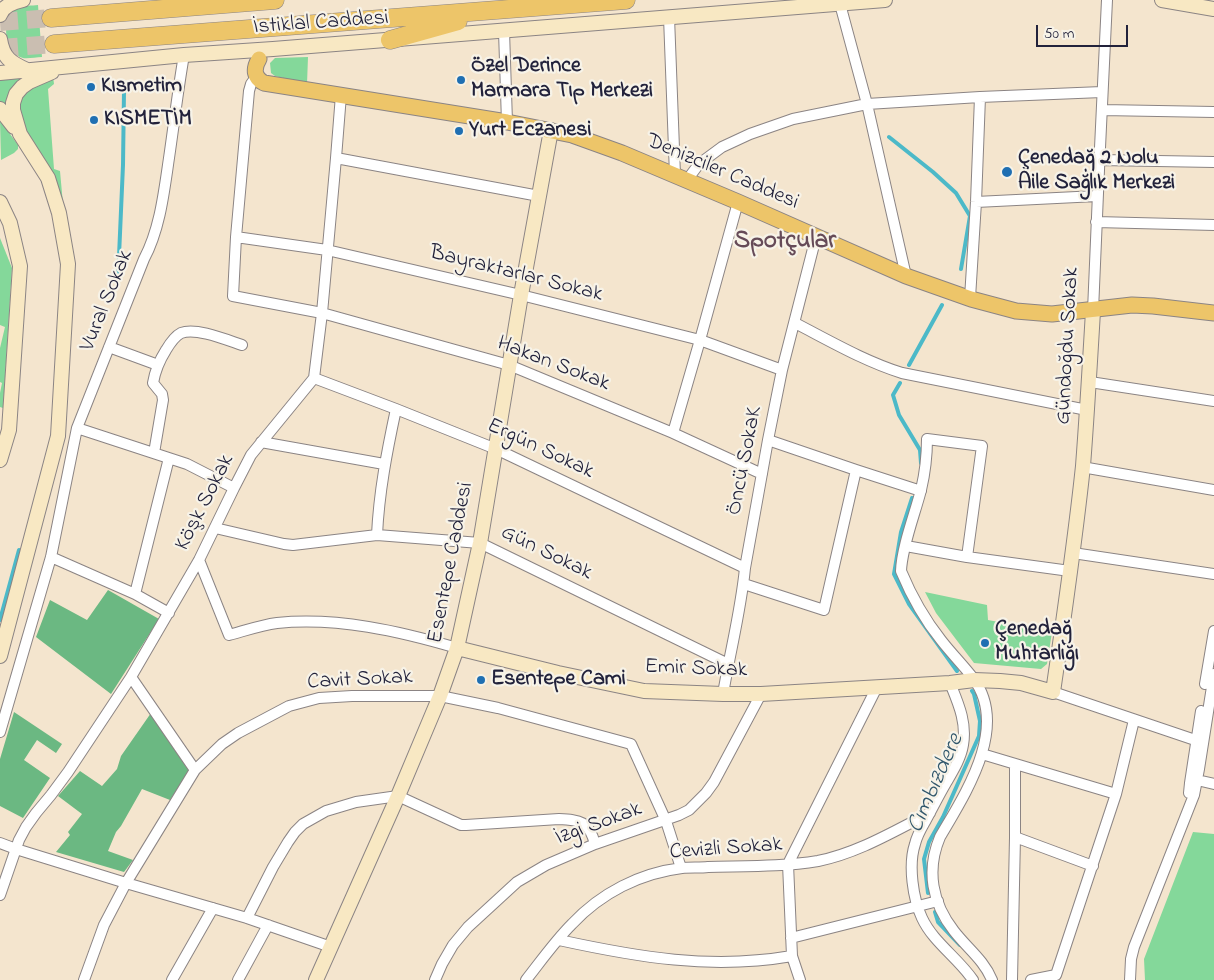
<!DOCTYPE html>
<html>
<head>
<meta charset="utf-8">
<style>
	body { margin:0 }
	#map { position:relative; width:1214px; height:980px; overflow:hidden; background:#f4e5ce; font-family:"Indie Flower",sans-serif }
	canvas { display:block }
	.scale { position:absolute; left:1036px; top:25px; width:92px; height:22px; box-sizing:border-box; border:2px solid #22223b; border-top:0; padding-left:6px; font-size:15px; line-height:18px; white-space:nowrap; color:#22223b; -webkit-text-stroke:4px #f7f3e8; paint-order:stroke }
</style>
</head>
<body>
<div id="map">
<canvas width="1214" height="980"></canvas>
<div class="scale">50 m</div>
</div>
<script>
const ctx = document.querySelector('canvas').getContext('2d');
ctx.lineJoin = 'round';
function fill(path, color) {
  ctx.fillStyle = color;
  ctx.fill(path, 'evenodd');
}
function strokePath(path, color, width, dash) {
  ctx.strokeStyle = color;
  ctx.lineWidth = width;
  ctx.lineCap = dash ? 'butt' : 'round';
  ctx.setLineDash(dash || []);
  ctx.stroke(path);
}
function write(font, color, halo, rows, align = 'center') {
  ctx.font = font + ' "Indie Flower",sans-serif';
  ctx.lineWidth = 4.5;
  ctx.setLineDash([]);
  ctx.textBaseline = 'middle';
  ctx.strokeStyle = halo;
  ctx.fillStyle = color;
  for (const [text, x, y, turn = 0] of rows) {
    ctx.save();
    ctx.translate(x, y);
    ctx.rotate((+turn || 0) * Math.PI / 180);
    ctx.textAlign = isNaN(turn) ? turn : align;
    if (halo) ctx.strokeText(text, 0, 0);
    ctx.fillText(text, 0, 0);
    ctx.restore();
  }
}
const green = new Path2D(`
	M38,5L42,57C36,57 28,59 23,58C3,53 0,14 18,7C24,5 32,6 38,5Z
	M308,57L307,84L275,76L271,73L270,63L275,58Z
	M39,74L28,78L10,115L0,103V77Z
	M53,76L54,84L48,89L54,169L60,171L64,215L18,116L22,93Z
	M0,120L18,145V149L14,153L1,160Z
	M0,238L12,268L3,408L0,407V393L2,383L0,382V348L5,327L0,325Z
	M925,592L987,605L988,620L1052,632L1047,664L1041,669L974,663L936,613Z
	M1193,832L1214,834V980H1145L1144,959Z`);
const forest = new Path2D(`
	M108,590L159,619L111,694L36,637L50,600L87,620Z
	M14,712L62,744L56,753L37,740L24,760L50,778L23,818L0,806V759Z
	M151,713L189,771L170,800L142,789L121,826L116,832L108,851L133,860L124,872L56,852L70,835L68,832L82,814L58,796L80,771L102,786L117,769L121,756Z`);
const stream = new Path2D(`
	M889,137L933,172L956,193L970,216L961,269
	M118,279L123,165L124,91
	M909,365L942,305
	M900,383L893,395L899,415L920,450L921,463
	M912,498L901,532L894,574L909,604L957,671
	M0,620L19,550
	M928,893L924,859L929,842L943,817L979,736L980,721L974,694L972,691
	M935,912L938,922L960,945`);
const highwayTunnel = new Path2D(`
	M0,22L51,18
	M0,48L54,44`);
const street = new Path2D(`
	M840,4L867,104L906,276
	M669,17L675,175
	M504,31L507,122
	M256,77L251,84L249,91L236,237L233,296L322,313L509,365L673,433L762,474
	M1102,110L1214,112
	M336,158L539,196
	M1100,160L1214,162
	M687,180L699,164L722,147L750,134L793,119L867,104L980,97
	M976,202L1097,196
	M1096,222L1214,225
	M236,237L327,250L521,295L700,340L782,370
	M970,298L976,202L980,97L1102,92
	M1093,311C1097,207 1102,104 1107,0
	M795,323C830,341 864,361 902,373L1087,410
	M109,347L158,365
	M314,378L396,409L496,449L745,568
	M1090,382L1214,401
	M77,428L187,464L234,488
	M673,433L700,340L738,202
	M768,440L856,470L921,491
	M261,442L384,464
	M154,453L163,400L162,394L153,383C155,371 159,361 166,350C169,345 175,336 181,333C196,327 227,340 242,345
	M1082,467L1214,490
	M215,528L284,544L293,545L377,535L480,543L728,664
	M377,535C379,492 387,451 396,409
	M906,546L967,557L1070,571
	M1073,553L1214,574
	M51,557L135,594L169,613
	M967,557L982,446L927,439C927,456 925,473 921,490C915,514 902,546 901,571C911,595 925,620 941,640C951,653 963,665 973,678C1010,727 965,794 940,837C926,870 932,903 954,931C967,948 984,960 992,980
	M199,560L229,635C244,631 261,625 277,623C338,617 399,631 457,648
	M744,584L824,610L856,470
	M135,594L169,458
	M131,677L195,770
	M950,683C958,703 967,722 963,745C961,758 953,771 946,783C939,795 933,807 926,820C922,827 917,835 915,844C908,865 913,899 922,918C933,942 958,958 973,980
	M1205,684L1214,631
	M1053,692L1201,742
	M723,694C730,652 741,610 745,568L768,440L782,370L816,237
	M0,732L51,557L77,428L144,259C160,229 164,192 169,158C174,124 178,89 184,55
	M982,754L1116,794
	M1197,780L1214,784
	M1189,793L1190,783L1201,711
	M1015,837L1093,866
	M0,843L16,849L126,883L247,918L331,947
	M0,895L19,840L26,827L36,813L51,795L68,772L131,677L199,560L234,488L251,455L314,378L322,313L336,158L341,95
	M247,918L273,867L288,842L295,832L303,824L326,811L356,802L398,796L461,825H466L559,819C580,820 589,821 595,844
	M791,938L938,901
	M559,940C637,957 711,970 792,956
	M84,980L104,925L126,883L195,770L222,744L238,733L289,706L319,698L352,696H440L498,708L631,744L666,821L681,868
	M172,980L213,908
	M238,980L268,925
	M435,980L442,964L453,945L468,927L517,882L546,865L595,844L679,815L689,810L706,793L714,782L761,694
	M526,980C541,961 555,941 572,924C601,893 640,873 682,868C690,867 700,868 708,867C745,866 782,867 818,861C858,853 894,831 930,813
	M800,980L792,956L788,864L877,687
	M1012,980L1015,837V764
	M1031,980L1056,975L1116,794L1134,720
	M1130,980L1131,959L1134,947L1194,795L1199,769L1214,674`);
const secondary = new Path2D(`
	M1162,0L1214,9
	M0,15C3,6 14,2 23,0
	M0,39C3,58 11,63 27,70
	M0,73L184,55L273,49L885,0
	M0,109L14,127
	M0,202L10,223L20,266L9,430L0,460
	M457,648L558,673L644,691L723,694H761L950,683L974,680L1000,681L1021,683L1053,692C1064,617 1075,542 1083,466C1087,414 1090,362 1093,311
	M0,656L58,436L68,264L59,213L48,178L20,134L13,110V103L16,94L22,87L29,82L52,72
	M316,980L398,796L440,696L457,648L480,543L521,295L551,130`);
const primary = new Path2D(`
	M259,59C253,69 254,78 264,83L507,122L572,135L622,153L738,202L906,276L971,299L1016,311L1052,314L1132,305L1153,306L1214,313`);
const highway = new Path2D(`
	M51,18L275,0
	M390,40L458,21
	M54,44L626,0`);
const markers = [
	[461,80,5,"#1f6fb2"],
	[91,87,5,"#1f6fb2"],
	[94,120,5,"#1f6fb2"],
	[459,131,5,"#1f6fb2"],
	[1007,172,6,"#1f6fb2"],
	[985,643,5,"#1f6fb2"],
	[481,680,5,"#1f6fb2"]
];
const streetNames = [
	["İstiklal Caddesi",321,24,-4],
	["Denizciler Caddesi",722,173,23],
	["Bayraktarlar Sokak",516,275,14],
	["Vural Sokak",108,301,-68],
	["Gündoğdu Sokak",1069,346,-87],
	["Hakan Sokak",553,365,21],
	["Ergün Sokak",540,450,25],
	["Öncü SokaK",746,461,-79],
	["Köşk Sokak",206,503,-63],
	["Gün Sokak",546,554,26],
	["Esentepe Caddesi",452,563,-79],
	["Emir Sokak",696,670,2],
	["Cavit Sokak",360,681,-3],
	["İzgi Sokak",599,825,-20],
	["Cevizli Sokak",726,850,-4]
];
const poiNames = [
	["Özel Derince",471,67],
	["Marmara Tıp Merkezi",471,92],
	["Kısmetim",101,87],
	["KISMETİM",104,120],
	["Yurt Eczanesi",469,131],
	["Çenedağ 2 Nolu",1018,159],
	["Aile Sağlık Merkezi",1018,184],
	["Çenedağ",995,630],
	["Muhtarlığı",995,655],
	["Esentepe Cami",491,680]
];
const waterNames = [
	["Cımbızdere",937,784,-66]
];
const quarterNames = [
	["Spotçular",785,243]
];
fill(green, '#84d89a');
fill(forest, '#6bb882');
strokePath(stream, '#4cb9c8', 4);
strokePath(highwayTunnel, '#cabeb1', 18, [18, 9]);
strokePath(street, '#8b8484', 12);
strokePath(secondary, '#8b8484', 16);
strokePath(primary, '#8b8484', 17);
strokePath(highway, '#8b8484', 19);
strokePath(street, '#fff', 10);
strokePath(secondary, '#f8e8c3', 14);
strokePath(primary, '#edc569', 15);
strokePath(highway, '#edc569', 18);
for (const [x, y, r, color] of markers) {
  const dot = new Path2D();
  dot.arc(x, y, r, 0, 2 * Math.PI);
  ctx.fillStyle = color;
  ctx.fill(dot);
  strokePath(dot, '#f7f3e8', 2);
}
write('22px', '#22223b', '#f7f3e8', streetNames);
write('bold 22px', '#22223b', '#f7f3e8', poiNames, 'left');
write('italic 24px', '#31576c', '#f7f3e8', waterNames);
write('bold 25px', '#664b58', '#f7f3e8', quarterNames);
</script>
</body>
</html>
